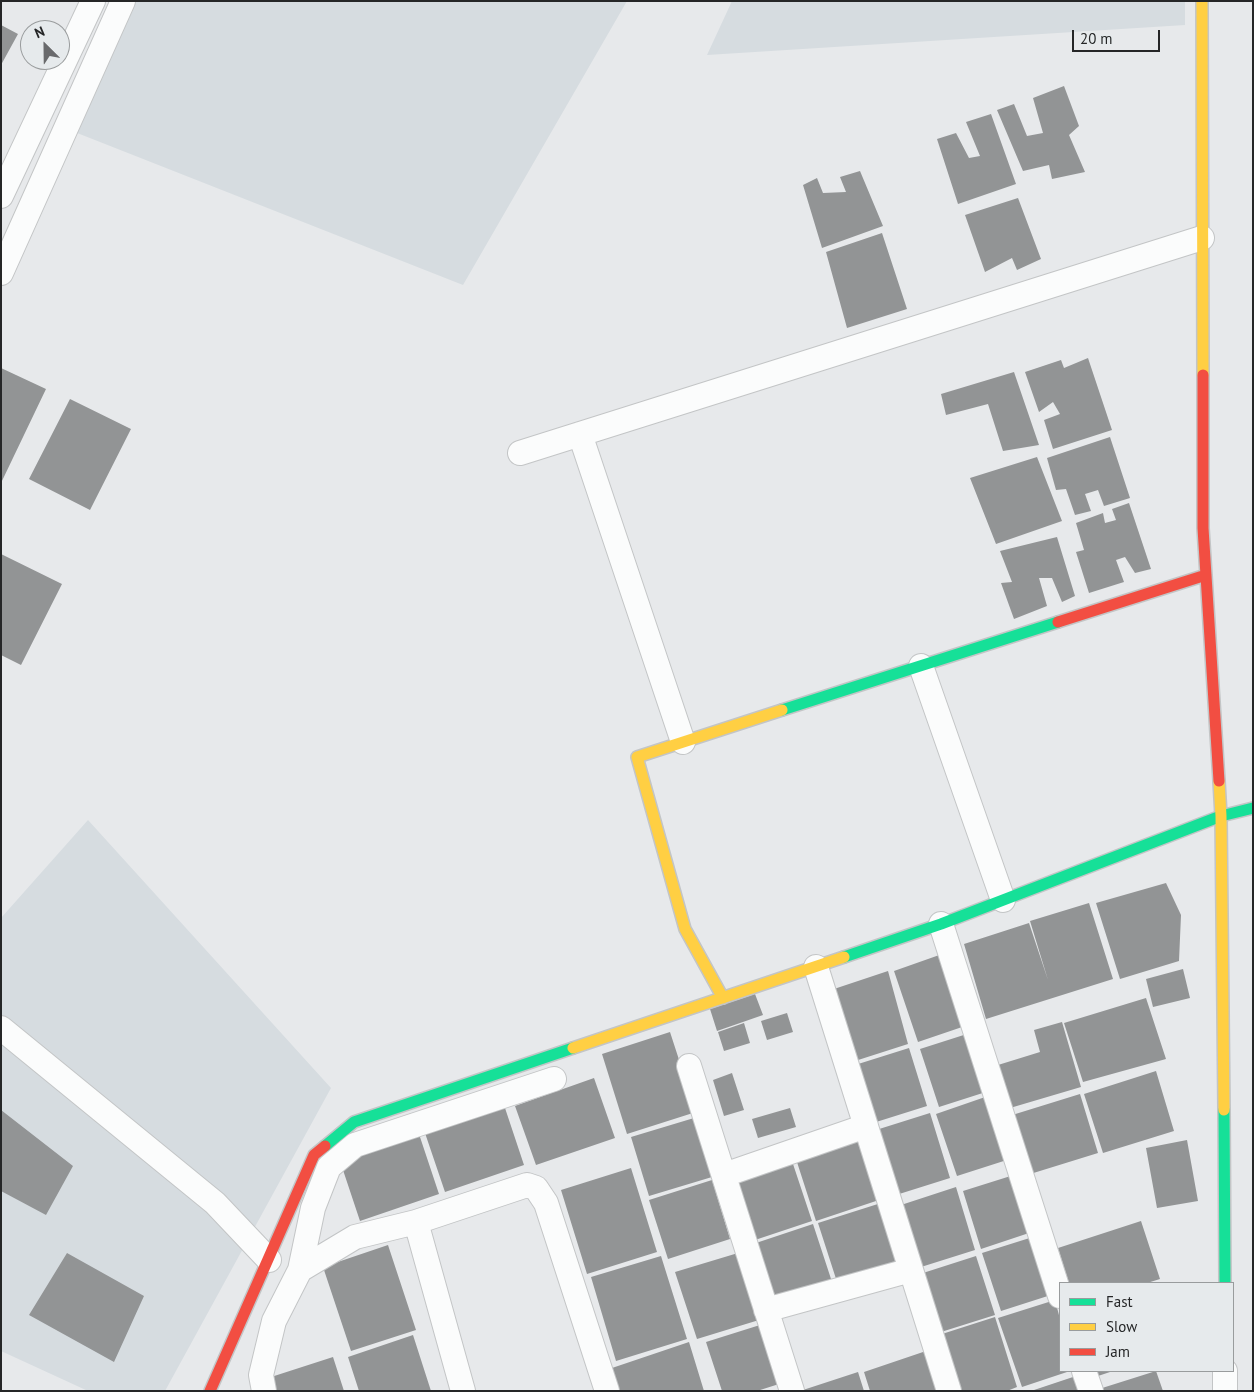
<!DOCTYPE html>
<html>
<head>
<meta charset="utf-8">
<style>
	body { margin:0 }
	#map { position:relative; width:1254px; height:1392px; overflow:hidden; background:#e7e9eb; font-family:"PT Sans",sans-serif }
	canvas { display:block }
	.frame { position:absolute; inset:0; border:2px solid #252627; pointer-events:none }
	.legend { position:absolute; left:1059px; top:1282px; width:175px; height:90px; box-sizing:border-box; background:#e6eaec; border:1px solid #999c9d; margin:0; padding:6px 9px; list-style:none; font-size:15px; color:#252627 }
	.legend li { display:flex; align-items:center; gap:10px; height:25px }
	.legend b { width:25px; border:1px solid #999c9d }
	.north { position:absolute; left:20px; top:20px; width:50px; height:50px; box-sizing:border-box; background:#e6eaec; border:1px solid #999c9d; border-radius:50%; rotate:337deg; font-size:14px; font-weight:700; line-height:20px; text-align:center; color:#252627 }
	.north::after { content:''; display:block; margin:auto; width:18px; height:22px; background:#696a6c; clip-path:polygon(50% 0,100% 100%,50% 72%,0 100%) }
	.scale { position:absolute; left:1072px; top:30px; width:88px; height:22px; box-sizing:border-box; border:2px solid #252627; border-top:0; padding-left:6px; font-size:15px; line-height:18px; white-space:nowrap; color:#252627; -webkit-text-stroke:4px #e6eaec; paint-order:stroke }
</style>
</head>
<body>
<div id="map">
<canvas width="1254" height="1392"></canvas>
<div class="frame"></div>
<ul class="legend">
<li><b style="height:6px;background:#16e098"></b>Fast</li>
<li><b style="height:6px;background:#ffcf43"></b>Slow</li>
<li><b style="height:6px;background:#f24e42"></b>Jam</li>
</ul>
<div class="north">N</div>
<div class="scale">20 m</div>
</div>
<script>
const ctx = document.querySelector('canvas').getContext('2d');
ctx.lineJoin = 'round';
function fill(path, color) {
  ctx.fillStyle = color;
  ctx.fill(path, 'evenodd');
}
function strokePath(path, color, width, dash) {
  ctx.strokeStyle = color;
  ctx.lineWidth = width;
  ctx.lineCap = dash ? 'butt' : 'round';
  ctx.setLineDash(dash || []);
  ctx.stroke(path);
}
const built = new Path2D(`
	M127,1H627L463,285L67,129Z
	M732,1H1185V25L707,55Z
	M88,820L331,1088L165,1391H88L1,1351V918Z`);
const building = new Path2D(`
	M1,25L18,34L1,65Z
	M1064,86L1079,126L1069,135L1085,172L1052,179L1049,165L1023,171L997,110L1014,104L1027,136L1043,133L1033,98Z
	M991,114L1016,184L958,204L937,139L956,133L969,158L980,156L966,122Z
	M860,171L883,226L822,248L803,185L817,178L823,193L846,192L840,177Z
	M1018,198L1041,259L1017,270L1012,258L985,272L965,215Z
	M882,233L907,309L847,328L826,252Z
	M1088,358L1112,430L1053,449L1044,420L1060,414L1053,402L1039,412L1025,372L1061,360L1064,368Z
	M1,368L46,389L1,483Z
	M1014,372L1039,445L1003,451L988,404L946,415L941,394Z
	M70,399L131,429L90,510L29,479Z
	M1110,437L1130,498L1104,506L1098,490L1085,494L1091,511L1075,515L1066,489L1056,490L1047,458Z
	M1037,457L1062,521L996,544L970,478Z
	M1129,503L1151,569L1135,573L1125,557L1116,560L1124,582L1089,593L1076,552L1084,550L1076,523L1103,513L1105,523L1116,520L1112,509Z
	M1057,537L1075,596L1062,602L1052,578H1039L1047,606L1014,619L1001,583L1012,582L1000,551Z
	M1,554L62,584L21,665L1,655Z
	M1166,883L1181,915L1179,961L1120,979L1096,903Z
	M1089,903L1113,979L986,1019L964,944L1029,923L1048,980L1030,921Z
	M945,953L968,1025L918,1042L894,971Z
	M1183,969L1190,998L1153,1007L1146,979Z
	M888,971L908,1044L855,1061L831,990Z
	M755,994L763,1015L717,1031L710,1009Z
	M1146,998L1166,1059L1083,1082L1064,1023Z
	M787,1013L793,1032L767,1040L761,1021Z
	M1062,1022L1081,1087L1010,1108L998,1065L1040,1052L1034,1030Z
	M744,1023L750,1043L724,1051L718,1032Z
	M670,1032L696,1112L627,1134L602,1054Z
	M970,1033L989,1091L939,1107L920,1049Z
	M909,1048L927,1106L873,1123L855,1065Z
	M1156,1071L1174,1131L1103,1153L1084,1094Z
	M732,1073L744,1110L724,1116L713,1080Z
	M594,1078L615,1138L536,1165L515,1106Z
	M1080,1094L1098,1153L1027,1175L1009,1116Z
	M991,1095L1010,1159L957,1176L936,1114Z
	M504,1105L524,1165L445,1192L425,1133Z
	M790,1108L796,1127L758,1138L752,1119Z
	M1,1110L73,1166L46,1215L1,1191Z
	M930,1113L950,1178L896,1195L876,1130Z
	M694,1118L712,1177L649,1196L631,1137Z
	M419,1134L439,1194L360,1221L340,1161Z
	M859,1139L879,1200L816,1221L796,1159Z
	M1187,1140L1198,1201L1157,1208L1146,1148Z
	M792,1161L812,1221L749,1242L730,1181Z
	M631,1168L657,1252L587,1274L561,1190Z
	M1017,1174L1035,1231L981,1249L963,1191Z
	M712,1180L730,1239L668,1259L649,1200Z
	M956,1187L975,1250L921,1267L901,1205Z
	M881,1203L901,1264L838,1285L818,1223Z
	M1141,1221L1160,1279L1147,1283H1069L1058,1248Z
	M813,1224L833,1285L770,1306L750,1245Z
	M1036,1236L1054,1294L1001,1311L982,1253Z
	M388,1245L416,1330L351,1351L323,1267Z
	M67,1253L144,1296L114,1362L29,1315Z
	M738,1253L759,1320L697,1339L675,1272Z
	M661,1256L687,1339L616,1361L591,1277Z
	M976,1256L995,1315L941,1332L923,1273Z
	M1055,1300L1060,1319V1371H1070L1022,1387L998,1318Z
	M995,1317L1017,1387L1007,1391H959L942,1334Z
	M760,1325L779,1384L757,1391H722L706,1342Z
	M413,1335L431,1391H359L348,1357Z
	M689,1342L704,1391H619L612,1368Z
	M926,1351L939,1391H870L864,1372Z
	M333,1357L344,1391H272L268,1378Z
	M1096,1371H1113L1098,1376Z
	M1156,1371L1163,1391H1099V1389Z
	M858,1372L864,1391H803V1390Z
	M1079,1375L1084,1391H1034V1390Z`);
const street = new Path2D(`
	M1,196L93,1
	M1,273L123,1
	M580,434L683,742
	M520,453L1202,238
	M921,666L1003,900
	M941,924L1060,1296
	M816,967L949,1391
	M1,1028L215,1203L269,1260
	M689,1066L792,1391
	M724,1175L866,1126
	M416,1222L527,1185L536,1188L546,1203L607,1391
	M300,1270L313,1208L329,1167L355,1145L554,1079
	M766,1310L911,1270
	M1084,1371L1091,1391
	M264,1391L261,1375L274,1321L300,1270L355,1237L416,1222L463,1391
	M1225,1391V1371`);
const fast = new Path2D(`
	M782,710L1058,622
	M844,957L941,924L1221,816L1253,808
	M1224,1110L1225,1283
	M325,1146L354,1122L573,1048`);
const slow = new Path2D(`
	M1202,1L1203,375
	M1219,781L1221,816L1224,1110
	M723,998L685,929L637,757L782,710
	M573,1048L844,957`);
const jam = new Path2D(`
	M1203,375V528L1219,781
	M1058,622L1206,575
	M210,1391L314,1155L325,1146`);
fill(built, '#d6dce0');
fill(building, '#929495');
strokePath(street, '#c3c5c6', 26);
strokePath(fast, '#c3c5c6', 14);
strokePath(slow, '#c3c5c6', 14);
strokePath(jam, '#c3c5c6', 14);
strokePath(street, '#fbfcfc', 24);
strokePath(fast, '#16e098', 11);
strokePath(slow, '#ffcf43', 11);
strokePath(jam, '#f24e42', 11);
</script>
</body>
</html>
